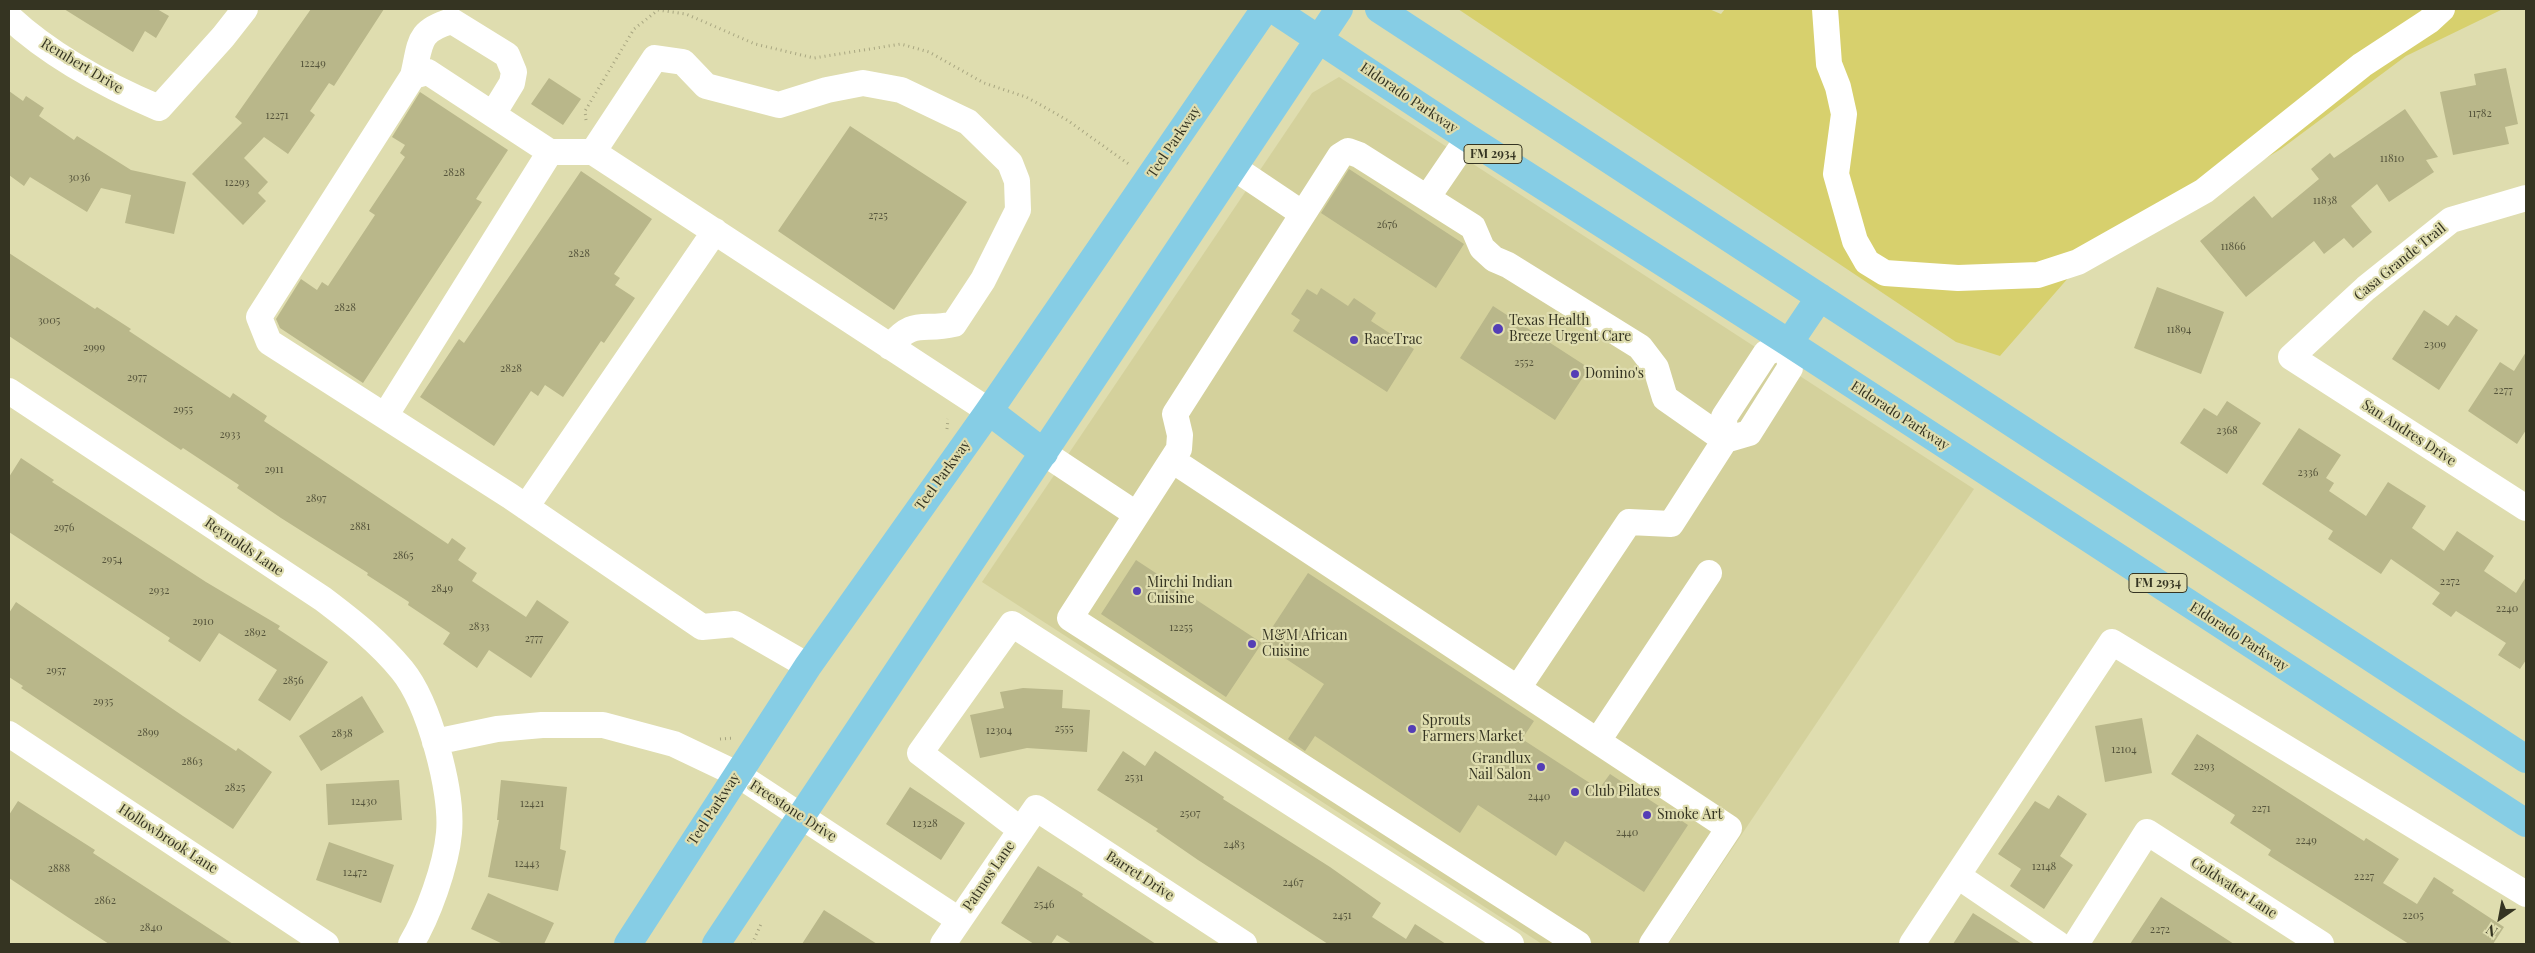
<!DOCTYPE html>
<html>
<head>
<meta charset="utf-8">
<style>
	body { margin:0 }
	#map { position:relative; width:2535px; height:953px; overflow:hidden; background:#dfddaf; font-family:"Playfair Display",serif }
	canvas { display:block }
	.frame { position:absolute; inset:0; border:10px solid #353422; pointer-events:none }
	.north { position:absolute; left:2475px; top:893px; width:50px; height:50px; -webkit-text-stroke:4px #dfddaf; paint-order:stroke; rotate:213deg; font-size:14px; font-weight:700; line-height:20px; text-align:center; color:#353422 }
	.north::after { content:''; display:block; margin:auto; width:18px; height:22px; background:#353422; clip-path:polygon(50% 0,100% 100%,50% 72%,0 100%) }
</style>
</head>
<body>
<div id="map">
<canvas width="2535" height="953"></canvas>
<div class="frame"></div>
<div class="north">N</div>
</div>
<script>
const ctx = document.querySelector('canvas').getContext('2d');
ctx.lineJoin = 'round';
function fill(path, color) {
  ctx.fillStyle = color;
  ctx.fill(path, 'evenodd');
}
function strokePath(path, color, width, dash) {
  ctx.strokeStyle = color;
  ctx.lineWidth = width;
  ctx.lineCap = dash ? 'butt' : 'round';
  ctx.setLineDash(dash || []);
  ctx.stroke(path);
}
function write(font, color, halo, rows, align = 'center') {
  ctx.font = font + ' "Playfair Display",serif';
  ctx.lineWidth = 4.5;
  ctx.setLineDash([]);
  ctx.textBaseline = 'middle';
  ctx.strokeStyle = halo;
  ctx.fillStyle = color;
  for (const [text, x, y, turn = 0] of rows) {
    ctx.save();
    ctx.translate(x, y);
    ctx.rotate((+turn || 0) * Math.PI / 180);
    ctx.textAlign = isNaN(turn) ? turn : align;
    if (halo) ctx.strokeText(text, 0, 0);
    ctx.fillText(text, 0, 0);
    ctx.restore();
  }
}
const built = new Path2D(`
	M1339,77L1974,489L1668,944H1542L982,582L1312,93Z`);
const green = new Path2D(`
	M1458,9H1709L1721,14L1725,9H2503L2406,56L2281,149L2069,277L2000,356L1956,342Z`);
const building = new Path2D(`
	M64,9H157L169,16L156,38L145,31L133,52Z
	M311,9H384L334,86L329,83L310,111L315,115L288,154L264,137L244,158L268,182L258,193L266,201L243,225L192,174L242,123L235,117Z
	M2506,68L2518,124L2505,127L2509,144L2453,155L2440,92L2476,85L2474,74Z
	M549,78L581,99L563,125L531,104Z
	M9,91L23,101L26,96L44,108L39,116L74,140L77,136L131,170L186,182L174,234L125,223L131,195L101,188L87,212L30,177L24,186L9,175Z
	M420,92L508,150L476,199L482,202L363,383L280,328L276,319L301,279L317,290L322,282L328,286L375,215L369,211L405,157L400,153L405,145L392,137Z
	M2405,109L2438,157L2426,160L2434,172L2389,202L2377,184L2351,206L2372,232L2353,248L2344,238L2324,254L2314,241L2246,297L2200,241L2254,196L2272,218L2319,179L2311,169L2330,153L2334,158Z
	M850,126L967,202L894,310L778,231Z
	M1349,169L1464,244L1436,288L1321,213Z
	M581,171L652,219L614,274L620,278L615,285L635,298L604,343L601,341L563,397L545,385L538,396L531,391L494,446L420,397L459,339L464,343Z
	M9,253L95,309L97,307L131,329L129,331L230,398L233,393L267,416L264,421L448,544L452,538L466,548L458,560L477,573L472,581L526,617L537,600L569,622L531,678L489,650L477,668L443,644L450,633L408,605L409,602L367,575L368,573L281,518L237,488L239,485L183,448L181,450L9,336Z
	M2157,287L2224,312L2201,374L2134,348Z
	M1321,288L1348,306L1354,298L1376,313L1371,321L1414,349L1387,392L1293,331L1300,320L1291,314L1307,289L1317,295Z
	M1493,306L1589,368L1555,420L1460,358Z
	M2424,310L2448,326L2456,315L2478,330L2439,390L2392,359Z
	M2526,352V430L2517,444L2468,411L2500,362L2514,371Z
	M2227,401L2261,423L2227,474L2180,443L2204,408L2217,416Z
	M2299,428L2341,455L2326,478L2334,483L2329,491L2366,516L2388,482L2426,506L2412,528L2444,551L2457,531L2494,556L2484,571L2516,593L2526,577V660L2520,669L2498,655L2506,643L2456,611L2451,617L2432,604L2440,593L2391,559L2381,574L2328,539L2333,531L2262,484Z
	M21,458L54,480L52,482L206,582L280,626L278,629L328,662L290,721L258,700L277,670L219,633L200,662L168,641L170,638L9,532V477Z
	M1136,560L1262,643L1226,697L1101,614Z
	M1308,573L1534,721L1522,739L1599,789L1610,774L1688,825L1644,892L1565,841L1556,856L1478,805L1460,833L1315,736L1305,751L1288,739L1324,684L1262,643Z
	M16,602L183,716L236,751L238,748L272,772L233,829L21,688L23,686L9,677V613Z
	M1023,688L1063,690L1062,708L1090,710L1087,752L1027,748L980,758L970,715L1004,708L1000,692Z
	M362,696L384,732L321,771L299,736Z
	M2142,718L2152,773L2105,782L2095,726Z
	M2197,734L2364,841L2366,838L2399,859L2383,883L2417,904L2434,877L2454,890L2452,893L2504,927L2493,944H2409L2268,855L2271,850L2230,823L2235,815L2171,774Z
	M1123,751L1145,766L1155,751L1224,797L1223,799L1330,867L1381,903L1372,917L1406,939L1415,924L1446,944H1328L1198,860L1156,831L1158,829L1097,790Z
	M399,780L402,820L328,825L326,784Z
	M501,780L567,787L560,849L566,851L558,891L488,877L499,820H497Z
	M910,787L965,823L941,860L886,824Z
	M2058,795L2087,814L2060,856L2073,865L2044,909L2010,886L2021,869L1998,854L2035,801L2049,809Z
	M18,801L95,850L93,853L233,944H109L69,918L9,878V815Z
	M329,842L394,865L381,903L316,880Z
	M1038,866L1083,894L1082,896L1156,944H1072L1057,935L1051,944H1034L1001,923Z
	M488,893L554,923L544,944H503L471,929Z
	M2161,897L2234,944H2130Z
	M824,910L877,944H802Z
	M1973,913L2022,944H1953Z`);
const path = new Path2D(`
	M586,120L585,111L634,29L658,10L686,14L755,44L814,58L901,44L929,52L984,83L1026,97L1039,104L1067,120L1130,165
	M947,429L948,419
	M720,739L734,738
	M752,944L761,924`);
const minor = new Path2D(`
	M1825,9L1829,64L1838,87L1844,114L1836,174L1855,241L1867,262L1885,273L1958,278L2038,275L2078,262L2204,191L2362,65L2429,21L2442,9
	M9,17C50,55 107,86 159,108L223,37L245,9
	M413,76L428,72L550,152H593L989,411
	M493,114L512,83L514,72L507,55L452,21C416,31 421,44 413,76L259,317L269,342L510,496L702,627L735,624L808,666
	M593,152L655,58L683,62L706,86L779,105L827,90L863,83L901,90L968,122L1010,163L1017,181L1018,210L983,280L954,324C923,332 914,317 890,347
	M1233,167L1303,214
	M1427,198L1468,138
	M2526,198L2451,220L2366,288L2291,357L2526,508
	M9,391L323,599C352,621 379,642 402,670C429,703 453,791 449,833C446,866 428,916 411,944
	M385,416L550,152
	M1044,453L1136,514
	M1172,460L1729,828L1652,944
	M526,507L715,231
	M1518,688L1629,522L1671,524L1725,440L1724,417L1766,353L1789,343L1790,368L1749,433L1725,440
	M9,734L326,944
	M1599,739L1709,573
	M435,742L497,729L542,725H603L674,744L737,774L959,920
	M1021,830L920,753L1012,624L1511,944
	M1958,876L2058,944
	M943,944L1036,808L1244,944
	M1578,944L1070,618L1179,449L1180,435L1175,414L1340,156L1348,151L1359,155L1473,227L1482,248L1494,259L1508,265L1640,347L1656,368L1665,398L1725,440
	M1912,944L2112,642L2526,894
	M2076,944L2147,832L2321,944`);
const major = new Path2D(`
	M1273,9L1468,138L1789,343L2526,823
	M1379,9L2526,759
	M1789,343L1820,297
	M989,411L1044,453
	M628,944L808,666L989,411L1265,9
	M716,944L1339,9`);
const markers = [
	[1498,329,6,"#543eb6"],
	[1354,340,5,"#543eb6"],
	[1575,374,5,"#543eb6"],
	[1137,591,5,"#543eb6"],
	[1252,644,5,"#543eb6"],
	[1412,729,5,"#543eb6"],
	[1541,767,5,"#543eb6"],
	[1575,792,5,"#543eb6"],
	[1647,815,5,"#543eb6"]
];
const numberNames = [
	["12249",313,64],
	["11782",2480,114],
	["12271",277,116],
	["11810",2392,159],
	["2828",454,173],
	["3036",79,178],
	["12293",237,183],
	["11838",2325,201],
	["2725",878,216],
	["2676",1387,225],
	["11866",2233,247],
	["2828",579,254],
	["2828",345,308],
	["3005",49,321],
	["11894",2179,330],
	["2309",2435,345],
	["2999",94,348],
	["2552",1524,363],
	["2828",511,369],
	["2977",137,378],
	["2277",2503,391],
	["2955",183,410],
	["2368",2227,431],
	["2933",230,435],
	["2911",274,470],
	["2336",2308,473],
	["2897",316,499],
	["2881",360,527],
	["2976",64,528],
	["2865",403,556],
	["2954",112,560],
	["2272",2450,582],
	["2849",442,589],
	["2932",159,591],
	["2240",2507,609],
	["2910",203,622],
	["2833",479,627],
	["12255",1181,628],
	["2892",255,633],
	["2777",534,639],
	["2957",56,671],
	["2856",293,681],
	["2935",103,702],
	["2555",1064,729],
	["12304",999,731],
	["2899",148,733],
	["2838",342,734],
	["12104",2124,750],
	["2863",192,762],
	["2293",2204,767],
	["2531",1134,778],
	["2825",235,788],
	["2440",1539,797],
	["12430",364,802],
	["12421",532,804],
	["2271",2261,809],
	["2507",1190,814],
	["12328",925,824],
	["2440",1627,833],
	["2249",2306,841],
	["2483",1234,845],
	["12443",527,864],
	["12148",2044,867],
	["2888",59,869],
	["12472",355,873],
	["2227",2364,877],
	["2467",1293,883],
	["2862",105,901],
	["2546",1044,905],
	["2451",1342,916],
	["2205",2413,916],
	["2840",151,928],
	["2272",2160,930]
];
const shields = [
	[1493,154,58],
	[2158,583,58]
];
const shieldNames = [
	["FM 2934",1493,154],
	["FM 2934",2158,583]
];
const streetNames = [
	["Rembert Drive",82,66,31],
	["Eldorado Parkway",1409,98,34],
	["Teel Parkway",1174,142,-56],
	["Casa Grande Trail",2400,262,-39],
	["Eldorado Parkway",1900,416,33],
	["San Andres Drive",2409,433,33],
	["Teel Parkway",943,475,-54],
	["Reynolds Lane",244,547,34],
	["Eldorado Parkway",2239,637,33],
	["Teel Parkway",714,809,-57],
	["Freestone Drive",793,811,33],
	["Hollowbrook Lane",168,839,33],
	["Patmos Lane",989,876,-56],
	["Barret Drive",1140,876,33],
	["Coldwater Lane",2234,888,33]
];
const poiNames = [
	["Texas Health",1509,321],
	["Breeze Urgent Care",1509,337],
	["RaceTrac",1364,340],
	["Domino's",1585,374],
	["Mirchi Indian",1147,583],
	["Cuisine",1147,599],
	["M&M African",1262,636],
	["Cuisine",1262,652],
	["Sprouts",1422,721],
	["Farmers Market",1422,737],
	["Grandlux",1531,759,"right"],
	["Nail Salon",1531,775,"right"],
	["Club Pilates",1585,792],
	["Smoke Art",1657,815]
];
fill(built, '#d4d19c');
fill(green, '#d7d06d');
fill(building, '#b9b78a');
strokePath(path, '#a8a681', 3, [1, 4]);
strokePath(minor, '#fff', 26);
strokePath(major, '#86cde5', 28);
for (const [x, y, r, color] of markers) {
  const dot = new Path2D();
  dot.arc(x, y, r, 0, 2 * Math.PI);
  ctx.fillStyle = color;
  ctx.fill(dot);
  strokePath(dot, '#dfddaf', 2);
}
write('11px', '#56553c', null, numberNames);
for (const [x, y, w] of shields) {
  const box = new Path2D();
  box.roundRect(x - w / 2, y - 9.5, w, 19, 4);
  ctx.fillStyle = '#dfddaf';
  ctx.fill(box);
  strokePath(box, '#353422', 1);
}
write('bold 12px', '#353422', null, shieldNames);
write('14px', '#353422', '#dfddaf', streetNames);
write('14px', '#353422', '#dfddaf', poiNames, 'left');
</script>
</body>
</html>
